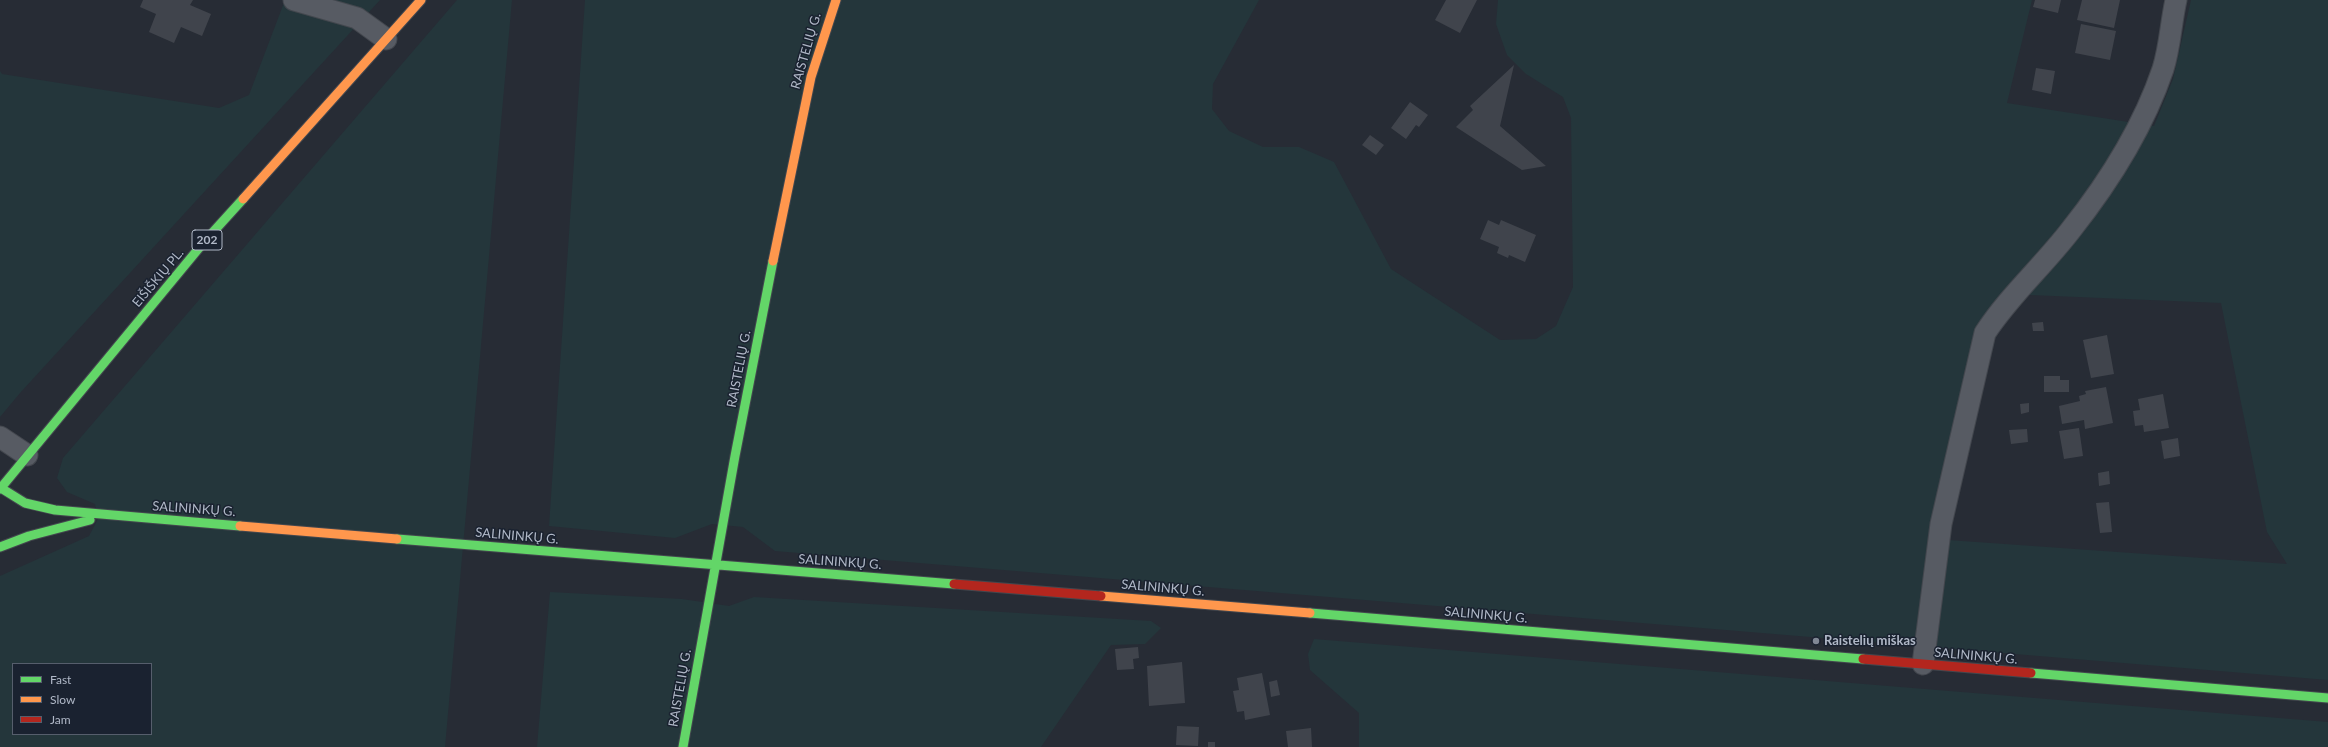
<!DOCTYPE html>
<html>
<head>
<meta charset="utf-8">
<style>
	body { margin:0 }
	#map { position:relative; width:2328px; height:747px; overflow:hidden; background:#272c35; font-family:Lato,sans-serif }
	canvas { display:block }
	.legend { position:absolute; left:12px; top:663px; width:140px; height:72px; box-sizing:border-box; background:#1a2230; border:1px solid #565e6c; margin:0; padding:5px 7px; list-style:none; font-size:12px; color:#b0b8c7 }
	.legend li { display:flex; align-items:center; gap:8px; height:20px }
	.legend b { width:20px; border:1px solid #565e6c }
</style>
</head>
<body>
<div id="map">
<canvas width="2328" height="747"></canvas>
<ul class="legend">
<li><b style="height:5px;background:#63d668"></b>Fast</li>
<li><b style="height:5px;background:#ff974d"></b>Slow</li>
<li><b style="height:5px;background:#b3261e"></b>Jam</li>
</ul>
</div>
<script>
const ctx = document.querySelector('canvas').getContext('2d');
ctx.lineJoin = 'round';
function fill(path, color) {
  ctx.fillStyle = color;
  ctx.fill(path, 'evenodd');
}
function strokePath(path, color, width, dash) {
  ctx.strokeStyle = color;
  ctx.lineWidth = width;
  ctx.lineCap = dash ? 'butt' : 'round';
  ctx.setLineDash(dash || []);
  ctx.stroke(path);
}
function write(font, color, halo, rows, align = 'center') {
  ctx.font = font + ' Lato,sans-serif';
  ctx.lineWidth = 3;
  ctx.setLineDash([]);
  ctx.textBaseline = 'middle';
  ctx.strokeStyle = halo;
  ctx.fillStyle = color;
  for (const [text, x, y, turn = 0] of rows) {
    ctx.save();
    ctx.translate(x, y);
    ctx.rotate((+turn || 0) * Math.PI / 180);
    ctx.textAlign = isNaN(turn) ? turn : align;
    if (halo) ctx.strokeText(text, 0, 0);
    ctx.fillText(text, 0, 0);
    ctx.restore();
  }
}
const green = new Path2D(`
	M285,0H380L20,393L0,417V71L2,74L219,108L249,95Z
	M457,0H512L445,747H0V576L89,536L98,519L95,504L67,492L57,478L63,458ZM13,664H151V734H13Z
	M585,0H1259L1213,84L1212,109L1229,131L1263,147H1299L1334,162L1391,269L1500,340L1536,339L1556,326L1573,287L1571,118L1563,97L1526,74L1507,55L1496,24L1498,0H2032L2007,103L2154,126L2173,79L2191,0H2328V680L775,551L743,527L712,524L675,538L549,526ZM2006,294L2221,303L2267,532L2287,564L1934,539Z
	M550,592L682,599L729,606L754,597L1151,621L1161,628L1145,644L1111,645L1041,747H537Z
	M1314,639L2328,722V747H1359V713L1310,670L1308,654Z`);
const building = new Path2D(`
	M143,0H193L190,5L211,14L202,36L181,27L174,43L149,32L156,14L140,7Z
	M1446,0H1477L1460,33L1435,20Z
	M2035,0H2061L2058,13L2033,7Z
	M2082,0H2120L2114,28L2077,20Z
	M2081,24L2116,31L2110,60L2075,53Z
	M1514,65L1500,126L1546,166L1522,170L1456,127L1473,110L1470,106Z
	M2036,68L2055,71L2051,94L2032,90Z
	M1410,102L1428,115L1419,127L1416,125L1406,139L1391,128Z
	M1370,135L1384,145L1376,155L1362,145Z
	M1488,220L1499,225L1501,220L1536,235L1525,262L1509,255L1508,258L1497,253L1499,247L1480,239Z
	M2043,322L2044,331H2033L2032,323Z
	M2107,335L2114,374L2091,378L2083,340Z
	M2044,376H2060V380H2069V392H2044Z
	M2106,387L2113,423L2085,429L2084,420L2062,424L2059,406L2080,401L2079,396L2086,394L2085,391Z
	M2163,394L2169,428L2144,432L2143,425L2135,426L2133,411L2140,410L2138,399Z
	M2029,403V412L2021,414L2020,404Z
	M2079,428L2083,456L2064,459L2059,431Z
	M2027,429L2028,442L2011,444L2009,430Z
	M2178,438L2180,456L2164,459L2161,441Z
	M2109,471L2110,484L2099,486L2098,473Z
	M2109,502L2112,532L2100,533L2096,503Z
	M1138,647L1139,658L1133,659L1134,669L1117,670L1115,649Z
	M1182,662L1185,703L1149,706L1147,666Z
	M1262,673L1270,715L1245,720L1244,711L1237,712L1233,691L1239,690L1237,678Z
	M1277,680L1280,695L1271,697L1269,682Z
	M1177,726L1199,727L1198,746L1176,745Z
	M1311,728L1312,747H1288L1286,731Z
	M1208,742H1215V747H1208Z`);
const street = new Path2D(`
	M294,0L357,18L386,39
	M0,437L27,455
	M1923,664L1941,524L1985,333C2009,296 2043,266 2070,231C2109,182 2143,128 2163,69C2170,47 2171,22 2176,0`);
const fast = new Path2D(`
	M1,488L25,503L55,510L240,526
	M0,489L204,242L243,199
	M397,539L954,584
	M0,547L29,536L90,520
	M1310,613L1863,659
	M2031,673L2328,698
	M683,747L735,456L773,261`);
const slow = new Path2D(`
	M243,199L421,0
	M773,261L811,77L836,0
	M240,526L397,539
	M1101,596L1310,613`);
const jam = new Path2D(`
	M954,584L1101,596
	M1863,659L2031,673`);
const markers = [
	[1816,641,4,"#808794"]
];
const shields = [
	[207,240,30]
];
const shieldNames = [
	["202",207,240]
];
const streetNames = [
	["RAISTELIŲ G.",806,51,-74],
	["EIŠIŠKIŲ PL.",158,278,-50],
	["RAISTELIŲ G.",739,369,-79],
	["SALININKŲ G.",194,509,4],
	["SALININKŲ G.",517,536,5],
	["SALININKŲ G.",840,562,4],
	["SALININKŲ G.",1163,588,5],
	["SALININKŲ G.",1486,615,5],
	["SALININKŲ G.",1976,656,5],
	["RAISTELIŲ G.",680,688,-80]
];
const poiNames = [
	["Raistelių miškas",1824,641]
];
fill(green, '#24363b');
fill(building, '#40444c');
strokePath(street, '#43474e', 23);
strokePath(fast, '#43474e', 11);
strokePath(slow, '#43474e', 11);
strokePath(jam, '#43474e', 11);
strokePath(street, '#575b63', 21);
strokePath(fast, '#63d668', 9);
strokePath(slow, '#ff974d', 9);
strokePath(jam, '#b3261e', 9);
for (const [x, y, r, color] of markers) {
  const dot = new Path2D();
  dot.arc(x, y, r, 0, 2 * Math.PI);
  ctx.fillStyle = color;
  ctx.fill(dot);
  strokePath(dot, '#1a2230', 1.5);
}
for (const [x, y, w] of shields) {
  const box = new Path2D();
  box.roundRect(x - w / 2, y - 10, w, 20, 3);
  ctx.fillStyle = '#1a2230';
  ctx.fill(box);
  strokePath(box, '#b0b8c7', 1);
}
write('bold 12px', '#b0b8c7', null, shieldNames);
write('13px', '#b0b8c7', '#1a2230', streetNames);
write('bold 13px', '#b0b8c7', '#1a2230', poiNames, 'left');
</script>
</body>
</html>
